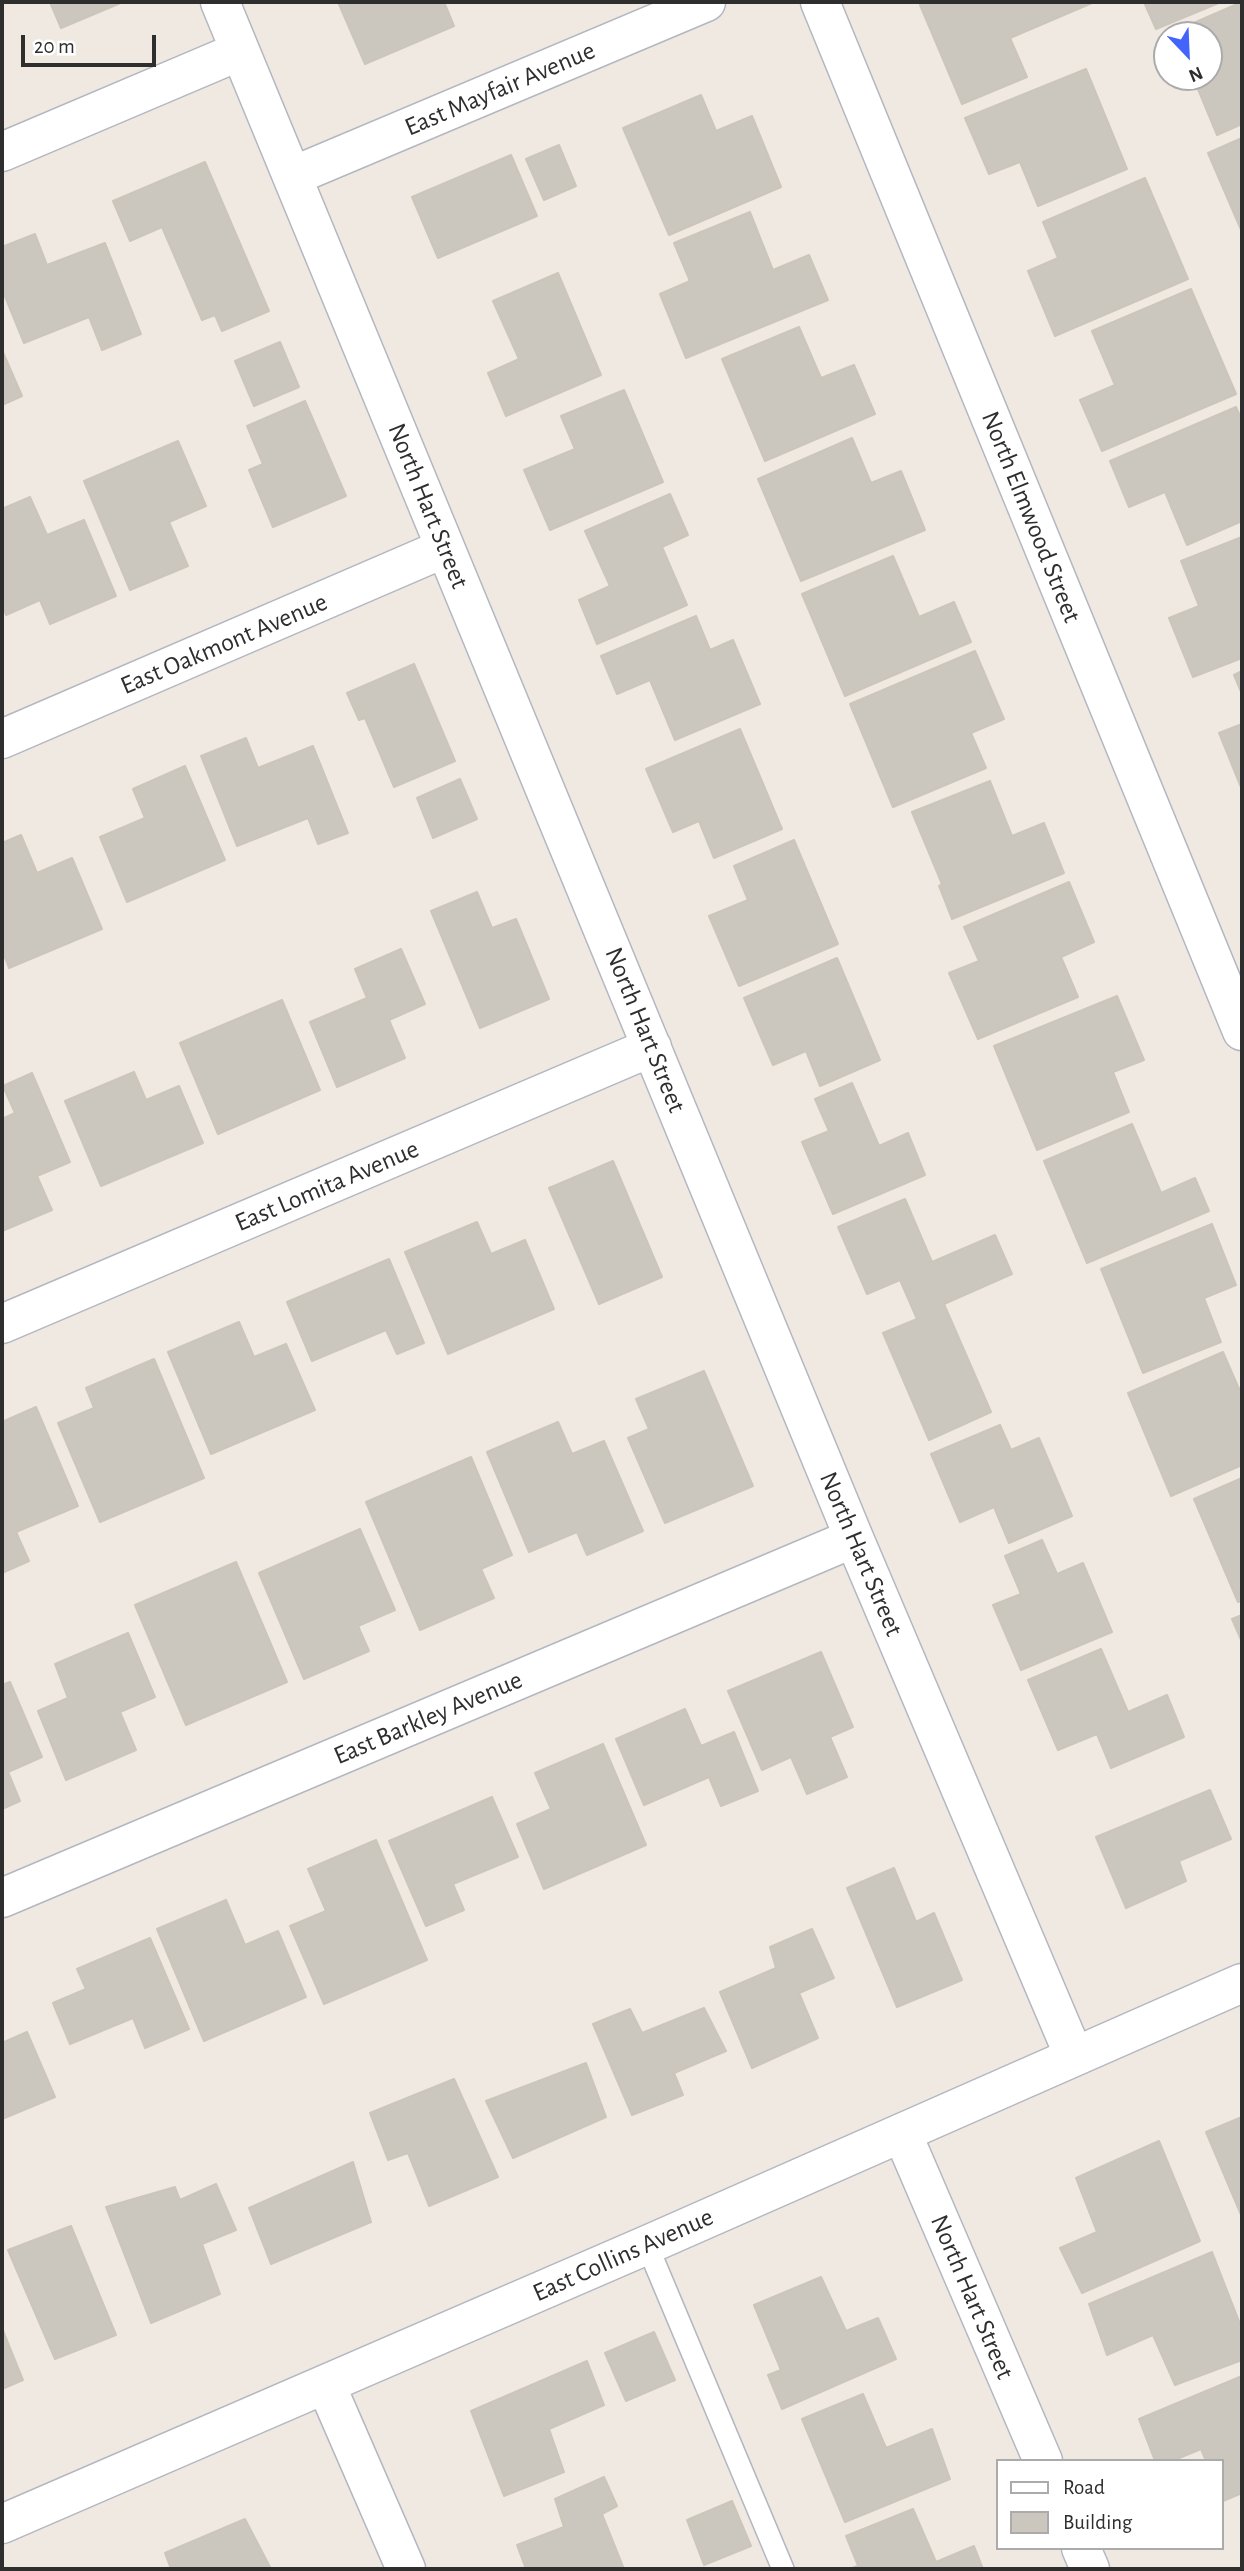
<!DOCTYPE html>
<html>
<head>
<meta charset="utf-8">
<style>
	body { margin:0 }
	#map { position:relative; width:1244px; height:2571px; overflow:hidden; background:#efe9e1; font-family:"Alegreya Sans",sans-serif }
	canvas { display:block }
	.frame { position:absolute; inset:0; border:4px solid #2e2e2e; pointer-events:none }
	.legend { position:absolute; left:996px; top:2459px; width:228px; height:91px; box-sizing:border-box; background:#fff; border:2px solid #ababab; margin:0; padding:9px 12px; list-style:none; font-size:21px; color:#2e2e2e }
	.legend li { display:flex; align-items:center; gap:14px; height:35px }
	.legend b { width:35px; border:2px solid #ababab }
	.north { position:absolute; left:1153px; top:21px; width:70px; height:70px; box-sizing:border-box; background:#fff; border:2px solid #ababab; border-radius:50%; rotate:157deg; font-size:19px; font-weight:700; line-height:28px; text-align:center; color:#2e2e2e }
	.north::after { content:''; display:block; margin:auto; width:24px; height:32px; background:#4264fb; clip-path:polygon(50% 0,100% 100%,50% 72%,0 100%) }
	.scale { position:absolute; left:21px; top:35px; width:135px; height:32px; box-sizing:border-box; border:4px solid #2e2e2e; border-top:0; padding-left:9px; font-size:21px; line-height:24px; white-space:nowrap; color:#2e2e2e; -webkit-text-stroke:5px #fff; paint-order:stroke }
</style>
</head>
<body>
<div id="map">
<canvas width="1244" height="2571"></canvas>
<div class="frame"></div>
<ul class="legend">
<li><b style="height:9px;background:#fff"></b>Road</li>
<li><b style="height:19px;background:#cbc7bf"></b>Building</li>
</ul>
<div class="north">N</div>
<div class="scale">20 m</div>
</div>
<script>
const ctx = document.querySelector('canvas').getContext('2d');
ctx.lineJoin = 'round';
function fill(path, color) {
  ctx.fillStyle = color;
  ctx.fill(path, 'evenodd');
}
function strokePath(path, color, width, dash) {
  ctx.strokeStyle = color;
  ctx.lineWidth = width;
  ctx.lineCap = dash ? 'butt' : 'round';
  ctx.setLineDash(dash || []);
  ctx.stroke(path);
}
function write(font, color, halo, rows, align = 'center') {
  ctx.font = font + ' "Alegreya Sans",sans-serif';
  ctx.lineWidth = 5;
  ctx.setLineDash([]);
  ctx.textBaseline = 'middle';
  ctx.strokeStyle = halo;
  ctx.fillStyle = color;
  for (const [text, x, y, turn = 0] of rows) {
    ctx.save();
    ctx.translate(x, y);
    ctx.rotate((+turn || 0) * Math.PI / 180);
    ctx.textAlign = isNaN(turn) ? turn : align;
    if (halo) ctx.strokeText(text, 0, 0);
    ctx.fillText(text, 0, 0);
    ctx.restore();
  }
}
const building = new Path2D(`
	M50,2H123L61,28Z
	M338,2H444L454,26L365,64Z
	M927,2H1091L1092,3L1010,38L1027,77L962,104L920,5Z
	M1144,2H1221L1156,29Z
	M1242,2V124L1217,135L1193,77H1209V35H1175L1173,32Z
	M1086,69L1127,169L1038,206L1020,162L989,174L965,118Z
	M701,95L716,131L752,116L781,187L669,235L623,128Z
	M1242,138V232L1208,153Z
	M559,145L576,186L544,200L526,159Z
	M511,155L537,216L438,258L412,197Z
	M205,162L269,311L222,331L215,315L202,320L162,227L130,241L113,201Z
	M1145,178L1188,279L1055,336L1028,271L1058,258L1043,222Z
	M750,212L773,270L809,255L828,300L686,358L660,294L690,281L674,243Z
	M35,234L47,265L105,243L141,334L102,350L89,317L24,343L2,289V247Z
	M558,273L601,375L506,416L488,373L519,359L493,301Z
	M1191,289L1236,394L1102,451L1080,400L1115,385L1092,331Z
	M799,327L821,378L854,365L875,414L765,461L722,359Z
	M280,342L299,387L254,406L235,361Z
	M2,350L22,396L2,405Z
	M624,390L663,482L550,530L524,470L575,449L561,416Z
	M305,401L346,496L273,527L249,470L263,464L247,426Z
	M1236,407L1242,421V521L1187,545L1165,492L1129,507L1110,461Z
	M852,438L871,483L901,471L925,530L801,581L758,479Z
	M178,441L206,506L169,522L188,566L130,590L84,481Z
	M670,494L688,535L662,547L687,605L597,644L579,600L610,586L585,531Z
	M30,497L47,535L84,520L116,596L50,624L40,600L6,615L2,605V509Z
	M1242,537V658L1193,677L1169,618L1199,606L1181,561Z
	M893,556L919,617L954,602L971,642L845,696L802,594Z
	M696,616L710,650L733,640L760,704L675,740L650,680L617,694L601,656Z
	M975,651L1004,719L971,733L986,768L893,807L850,704Z
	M414,664L455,761L394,787L365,718L359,720L347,693Z
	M1242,671V694L1234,675Z
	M1242,724V790L1219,733Z
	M740,729L782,829L714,858L699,821L673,832L646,769Z
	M246,738L258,768L313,746L348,833L318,844L308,818L237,846L201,756Z
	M185,766L225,860L127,902L100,837L145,818L133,789Z
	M460,779L477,819L433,838L417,798Z
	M990,781L1012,836L1044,823L1064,873L952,919L939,886L942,884L912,812Z
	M21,835L37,873L72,858L102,929L9,968L2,950V843Z
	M794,840L838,944L739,986L709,916L748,900L734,866Z
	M1069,882L1094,942L1061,957L1078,997L978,1039L949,973L979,961L964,927Z
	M477,892L492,928L516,919L549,999L480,1028L431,911Z
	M401,949L425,1004L389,1020L405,1058L337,1087L310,1022L367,998L355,969Z
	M837,958L880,1060L820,1086L806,1051L773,1065L744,998Z
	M1117,996L1144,1060L1113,1072L1129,1112L1037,1150L994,1046Z
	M282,1000L320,1090L218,1134L180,1043Z
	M134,1072L146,1100L179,1086L203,1143L101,1186L65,1101Z
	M32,1073L70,1162L37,1176L52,1210L2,1231V1119L15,1113L3,1086Z
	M852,1083L879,1146L908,1133L925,1175L833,1214L802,1142L829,1131L815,1099Z
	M1132,1124L1161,1193L1195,1178L1209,1211L1087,1263L1044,1161Z
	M613,1161L662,1277L599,1304L549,1188Z
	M905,1199L932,1262L995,1235L1012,1274L944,1304L991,1412L929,1440L883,1333L917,1319L900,1280L867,1294L838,1227Z
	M477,1222L491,1254L525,1240L554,1309L448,1354L405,1252Z
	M1212,1224L1236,1285L1204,1298L1221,1342L1143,1373L1101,1269Z
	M389,1259L424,1343L397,1354L386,1330L312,1361L287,1302Z
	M239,1322L254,1357L286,1344L315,1410L211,1454L168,1352Z
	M1223,1352L1239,1389L1242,1387V1465L1171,1496L1128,1393Z
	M154,1359L204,1478L100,1522L58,1423L94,1408L86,1388Z
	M704,1371L753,1486L665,1523L628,1438L649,1429L636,1399Z
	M36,1407L78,1506L16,1532L29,1561L2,1573V1422Z
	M558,1422L572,1454L604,1441L643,1531L587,1555L577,1532L529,1552L487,1452Z
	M1000,1425L1011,1450L1039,1438L1072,1516L1009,1543L994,1507L960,1522L931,1454Z
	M471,1457L512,1555L481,1569L494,1598L420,1630L366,1502Z
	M1242,1478V1600L1238,1602L1194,1499Z
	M360,1529L395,1610L358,1626L369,1651L304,1679L259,1573Z
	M1042,1540L1057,1574L1083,1563L1112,1632L1021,1670L993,1605L1021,1594L1005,1556Z
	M236,1562L287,1682L186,1725L135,1605Z
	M1242,1615V1642L1232,1619Z
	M128,1633L155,1697L120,1712L136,1750L66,1780L38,1711L68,1698L55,1664Z
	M1101,1649L1128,1712L1167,1695L1184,1737L1111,1768L1097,1734L1058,1750L1028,1680Z
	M821,1652L853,1727L830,1737L847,1777L807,1794L791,1757L762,1770L728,1691Z
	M10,1682L42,1757L8,1772L20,1801L2,1809V1685Z
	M685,1709L701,1746L734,1732L758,1791L721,1806L709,1777L644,1805L616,1739Z
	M603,1744L646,1845L544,1889L517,1824L551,1809L535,1773Z
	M1210,1790L1231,1839L1179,1861L1186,1881L1126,1908L1096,1837Z
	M492,1797L518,1857L453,1884L464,1910L426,1926L389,1841Z
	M376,1840L427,1960L324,2004L290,1926L326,1911L308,1869Z
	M894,1868L916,1922L934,1913L962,1980L897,2007L847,1888Z
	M226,1900L245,1945L278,1931L306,1997L204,2041L157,1929Z
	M812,1929L834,1978L799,1993L818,2038L752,2068L720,1992L776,1968L770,1947Z
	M150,1938L189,2029L145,2048L133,2018L70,2044L53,2003L86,1989L77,1969Z
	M704,2008L726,2051L674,2073L683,2095L632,2115L593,2024L630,2009L642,2033Z
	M27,2032L55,2097L2,2119V2043Z
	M586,2063L606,2117L513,2158L486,2101Z
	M454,2079L498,2177L429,2206L408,2153L388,2160L370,2113Z
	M1242,2117V2217L1206,2132Z
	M1159,2141L1200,2241L1082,2293L1060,2248L1097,2232L1076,2178Z
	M353,2162L371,2222L271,2264L249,2208Z
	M216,2184L236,2230L202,2244L220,2294L151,2323L106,2207L175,2187L180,2200Z
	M71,2226L116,2335L55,2359L8,2250Z
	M1212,2252L1242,2329V2360L1175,2385L1153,2335L1107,2355L1089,2304Z
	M821,2277L846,2331L878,2318L896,2359L782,2409L768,2375L781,2370L754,2305Z
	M2,2328L23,2380L2,2389Z
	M654,2332L675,2380L626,2401L605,2353Z
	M587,2361L604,2405L549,2429L564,2472L504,2496L471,2411Z
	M1242,2376V2493L1223,2501L1221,2461H1206L1201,2449L1172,2461H1155L1139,2419Z
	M863,2394L886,2448L932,2429L950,2479L845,2522L802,2419Z
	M604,2477L617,2506L602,2514L624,2569H526L517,2545L564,2527L555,2499Z
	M732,2501L751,2546L704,2565L687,2520Z
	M913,2509L936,2562L974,2546L983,2569H849L858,2566L846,2536Z
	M245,2519L271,2569H171L165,2553Z`);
const service = new Path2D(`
	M647,2245L783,2569`);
const minor = new Path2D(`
	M220,2L854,1538L1074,2056
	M820,2L1242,1031
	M2,152L240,51
	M293,176L706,2
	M2,739L445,548
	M2,1324L652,1047
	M2,1898L854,1538
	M902,2133L1043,2461
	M326,2385L406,2569
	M1081,2548L1090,2569`);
const tertiary = new Path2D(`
	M2,2524L647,2245L1242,1983`);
const streetNames = [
	["East Mayfair Avenue",500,89,-23],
	["North Hart Street",428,506,68],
	["North Elmwood Street",1031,517,68],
	["East Oakmont Avenue",224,644,-23],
	["North Hart Street",645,1030,68],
	["East Lomita Avenue",327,1186,-23],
	["North Hart Street",861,1554,67],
	["East Barkley Avenue",428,1718,-23],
	["East Collins Avenue",623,2255,-24],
	["North Hart Street",972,2297,67]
];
fill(building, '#cbc7bf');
strokePath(building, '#cbc5ba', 2);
strokePath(service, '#b4b7c1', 24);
strokePath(minor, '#b4b7c1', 41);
strokePath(tertiary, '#b4b7c1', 41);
strokePath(service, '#fff', 21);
strokePath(minor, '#fff', 38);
strokePath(tertiary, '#fff', 38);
write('26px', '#2e2e2e', '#fff', streetNames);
</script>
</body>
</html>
